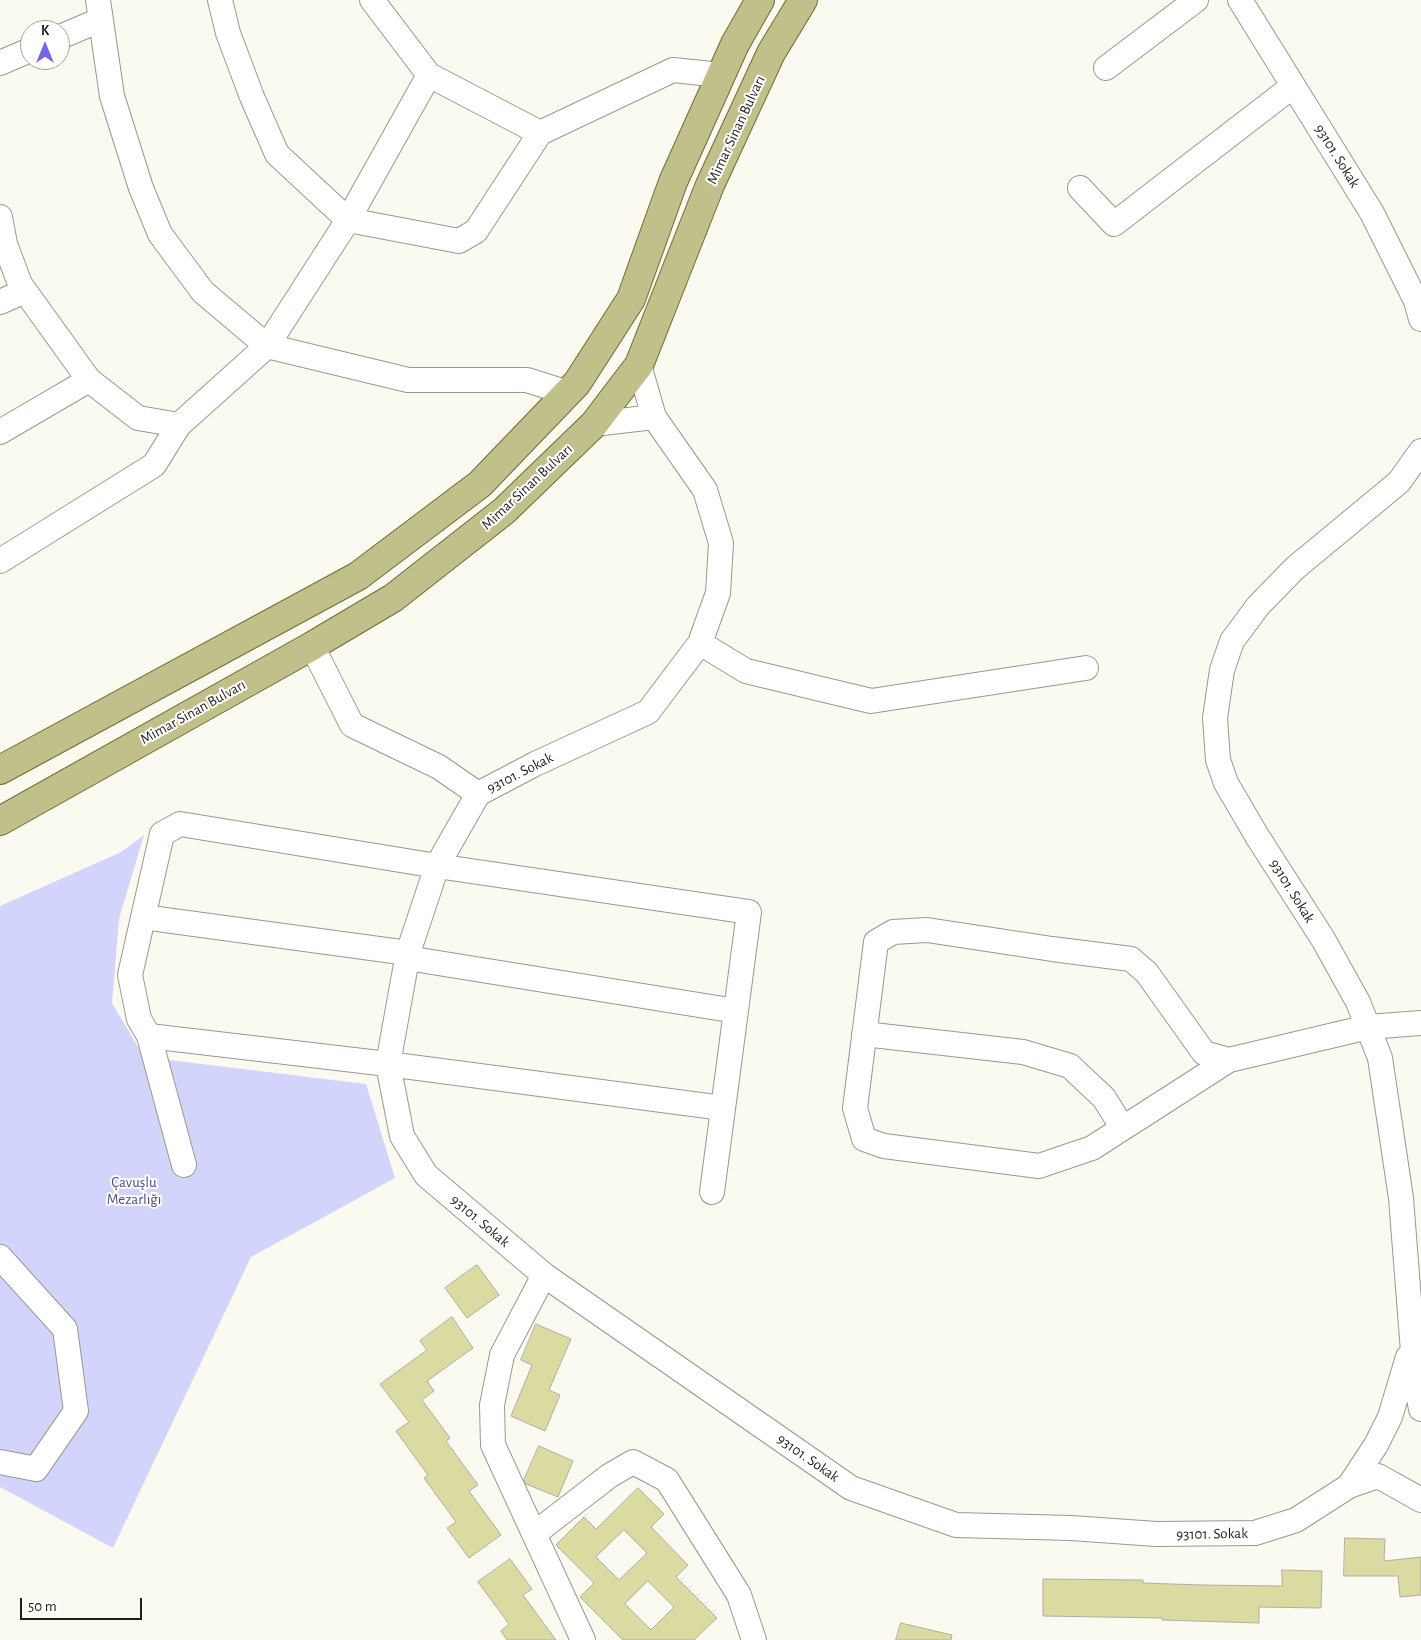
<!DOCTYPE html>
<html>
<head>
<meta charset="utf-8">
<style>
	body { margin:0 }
	#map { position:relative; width:1421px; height:1640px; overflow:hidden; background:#fafaf1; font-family:"Alegreya Sans",sans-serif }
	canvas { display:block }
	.north { position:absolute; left:20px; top:20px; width:50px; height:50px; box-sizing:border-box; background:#fffffe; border:1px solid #a5a5a4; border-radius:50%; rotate:0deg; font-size:14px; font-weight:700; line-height:20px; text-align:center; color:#1f1f1c }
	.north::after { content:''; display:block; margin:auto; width:18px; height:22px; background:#7568e3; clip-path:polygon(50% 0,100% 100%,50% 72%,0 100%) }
	.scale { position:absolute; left:20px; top:1598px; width:122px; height:22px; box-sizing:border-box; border:2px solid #1f1f1c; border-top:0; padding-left:6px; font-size:15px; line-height:18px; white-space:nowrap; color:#1f1f1c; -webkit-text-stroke:4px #fffffe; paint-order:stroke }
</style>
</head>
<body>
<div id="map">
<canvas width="1421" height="1640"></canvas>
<div class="north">K</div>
<div class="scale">50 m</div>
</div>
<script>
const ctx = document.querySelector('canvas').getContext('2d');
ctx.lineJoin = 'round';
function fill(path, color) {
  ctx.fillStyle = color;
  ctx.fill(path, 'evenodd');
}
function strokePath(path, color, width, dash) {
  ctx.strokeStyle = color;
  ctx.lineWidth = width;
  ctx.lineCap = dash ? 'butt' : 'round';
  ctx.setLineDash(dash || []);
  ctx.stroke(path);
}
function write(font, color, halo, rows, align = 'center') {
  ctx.font = font + ' "Alegreya Sans",sans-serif';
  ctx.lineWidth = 4;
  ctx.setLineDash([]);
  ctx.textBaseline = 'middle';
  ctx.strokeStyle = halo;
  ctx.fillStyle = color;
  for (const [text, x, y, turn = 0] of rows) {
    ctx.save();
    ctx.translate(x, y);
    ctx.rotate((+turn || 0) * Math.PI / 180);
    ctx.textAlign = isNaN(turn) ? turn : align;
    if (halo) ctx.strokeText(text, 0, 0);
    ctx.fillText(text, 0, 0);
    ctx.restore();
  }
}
const green = new Path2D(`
	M144,835L119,919L112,1003L144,1057L366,1084L395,1178L251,1257L113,1548L0,1487V906L121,852Z`);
const building = new Path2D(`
	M477,1265L499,1295L467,1318L445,1288Z
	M452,1317L473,1348L427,1381L434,1391L422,1400L450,1438L446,1441L478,1485L469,1491L501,1535L469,1558L447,1528L456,1522L424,1478L428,1475L396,1431L409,1422L380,1384L427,1350L420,1341Z
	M536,1324L571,1339L549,1390L560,1395L545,1431L511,1416L532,1365L521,1360Z
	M539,1446L573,1461L558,1497L526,1484L524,1480Z
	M638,1488L664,1514L651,1527L688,1565L676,1577L717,1618L694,1640H623L580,1597L594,1583L556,1545L584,1517L596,1529ZM624,1530L647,1553L619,1580L596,1557ZM648,1581L674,1607L651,1630L625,1604Z
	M1345,1538L1385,1539L1384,1561L1421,1557V1595L1400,1597L1398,1576H1344Z
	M510,1559L532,1589L523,1595L556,1640H507L501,1631L509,1624L478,1582Z
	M1282,1570L1322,1571L1321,1608L1259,1607V1623L1162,1620V1618L1043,1616V1579L1143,1580V1583L1202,1585L1282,1586Z
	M901,1623L952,1635L951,1640H896Z`);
const minor = new Path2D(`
	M98,0L112,96L141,188L160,234L203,292L267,346L408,380H527L568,393
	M220,0L228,33L252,97L277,154L348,220L459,241L476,231L540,133L673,70L721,75
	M372,0L429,75L540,133
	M1240,0L1372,213L1416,301L1421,319
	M60,37L100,20
	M0,63L30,50
	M1106,68L1196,0
	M1080,188L1114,224L1293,86
	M0,217L5,244L20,284L89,380L138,418L179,425L267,346L348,220L429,75
	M0,302L25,291
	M639,365L654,417L705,490L721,543L718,593L700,643L648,712L535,764L478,794L437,866L408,953L388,1064L402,1136L426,1175L544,1275L851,1488L956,1525L1071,1528L1156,1534L1255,1533L1296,1520L1349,1486L1378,1476L1421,1500
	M594,424L654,417
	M0,432L89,380
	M1421,451L1399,482L1295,568L1258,606L1232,641L1222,670L1215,718L1218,760L1226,783L1257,836L1323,939L1358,1002L1380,1058L1401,1198L1415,1377L1421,1409
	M0,561L154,465L179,425
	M700,643L746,671L871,701L1086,668
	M312,646L352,725L439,767L478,794
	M143,917L408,953
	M407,958L736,1011
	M864,1034L1023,1052L1070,1066L1104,1098L1122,1127
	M149,1036L388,1064L723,1108
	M1229,1060L1204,1053L1147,973L1131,959L1052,949L927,930L893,932L876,942L855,1108L864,1139L884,1146L1039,1166L1092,1148L1229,1060L1368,1027L1421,1023
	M184,1165L149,1036L139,1019L130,975L162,834L180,824L437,866L749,912L712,1192
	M0,1257L65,1329L76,1411L36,1469L0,1462
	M544,1275L502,1355L492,1405L493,1445L583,1640
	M1349,1486L1376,1445L1390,1417L1408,1357
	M534,1534L609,1476L633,1462L667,1480L739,1595L754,1640`);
const major = new Path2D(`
	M0,770L358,576L480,484L577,383L631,299L673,182L735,44L760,0
	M0,821L312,646L393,598L504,511L594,424L639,365L710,185L771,53L803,0`);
const streetNames = [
	["Mimar Sinan Bulvarı",736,130,-65],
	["93101. Sokak",1337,156,58],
	["Mimar Sinan Bulvarı",527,487,-43],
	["Mimar Sinan Bulvarı",193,712,-29],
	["93101. Sokak",520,773,-27],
	["93101. Sokak",1292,891,58],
	["93101. Sokak",480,1221,40],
	["93101. Sokak",808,1458,35],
	["93101. Sokak",1212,1534,-1]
];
const parkNames = [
	["Çavuşlu",134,1182],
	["Mezarlığı",134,1199]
];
fill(green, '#d3d4fb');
fill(building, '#dadaa1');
strokePath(building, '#aeaea6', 1);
strokePath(minor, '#999991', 26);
strokePath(major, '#6e6c31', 30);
strokePath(minor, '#fff', 24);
strokePath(major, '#c1c08a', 28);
write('15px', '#1f1f1c', '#fffffe', streetNames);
write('15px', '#4e4a8b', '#fffffe', parkNames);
</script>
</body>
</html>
